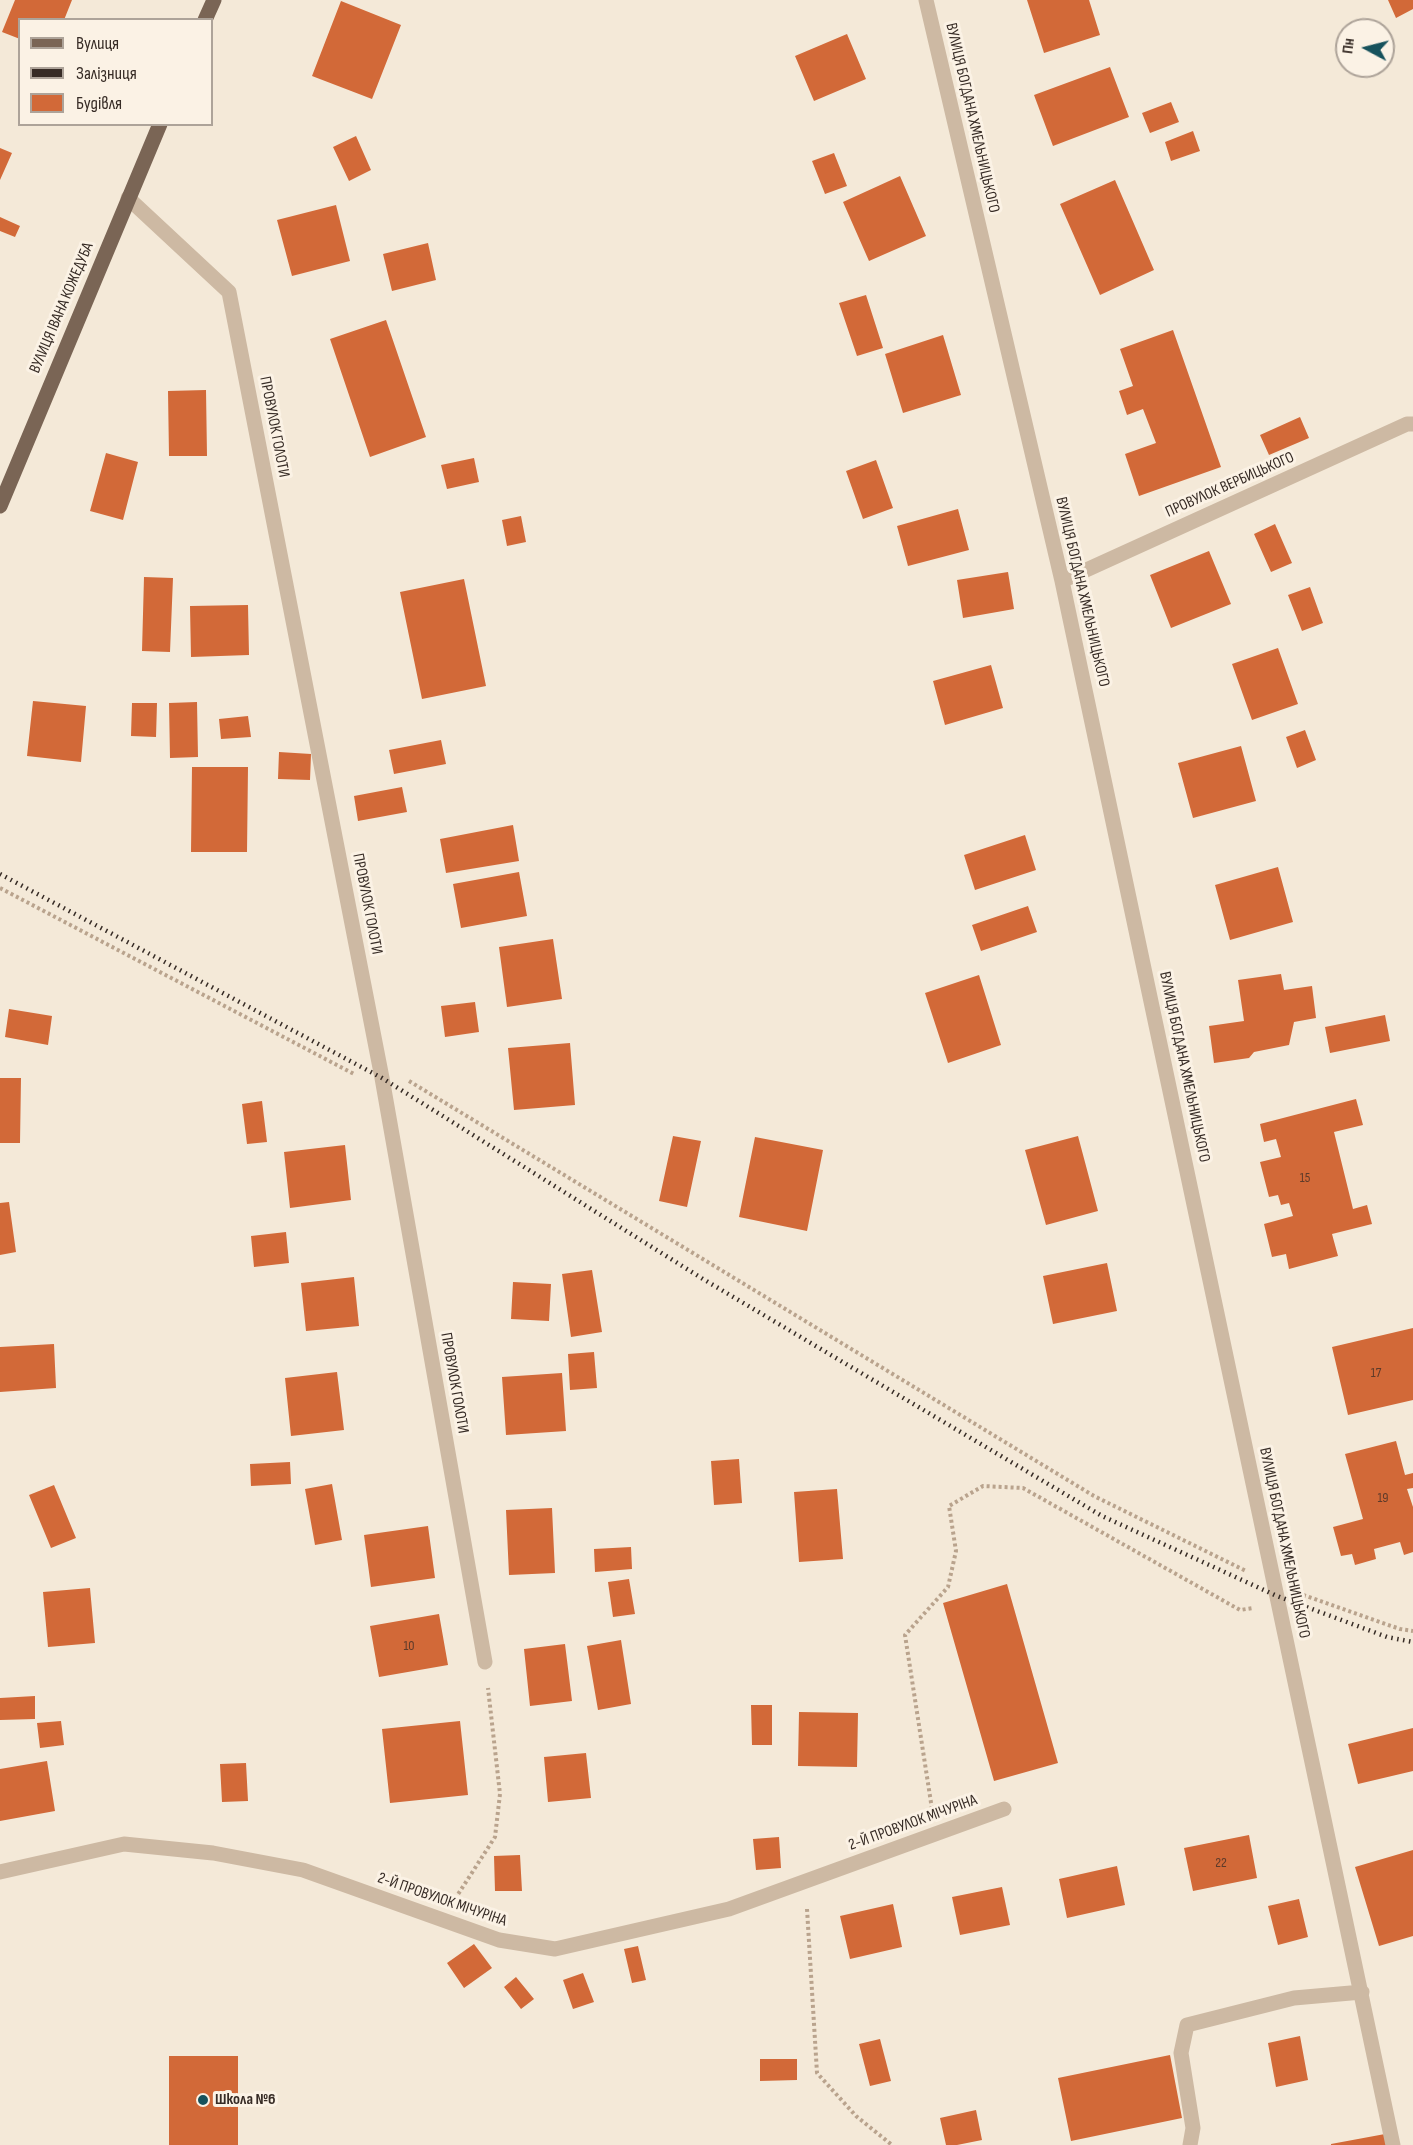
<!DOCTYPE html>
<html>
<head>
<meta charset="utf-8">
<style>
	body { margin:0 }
	#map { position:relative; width:1413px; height:2145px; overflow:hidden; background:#f4e9d8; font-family:"Sofia Sans Condensed",sans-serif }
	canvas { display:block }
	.legend { position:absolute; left:18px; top:18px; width:195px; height:108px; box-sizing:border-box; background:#fbf2e5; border:2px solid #ada399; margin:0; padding:8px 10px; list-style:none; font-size:18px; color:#372c26 }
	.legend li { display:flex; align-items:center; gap:12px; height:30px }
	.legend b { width:30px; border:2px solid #ada399 }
	.north { position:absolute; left:1335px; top:18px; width:60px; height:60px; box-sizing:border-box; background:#fbf2e5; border:2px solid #ada399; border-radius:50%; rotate:277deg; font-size:16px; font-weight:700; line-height:24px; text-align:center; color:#372c26 }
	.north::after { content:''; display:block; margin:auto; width:21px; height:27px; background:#17525c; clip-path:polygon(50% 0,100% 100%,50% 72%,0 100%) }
</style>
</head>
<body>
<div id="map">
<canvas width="1413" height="2145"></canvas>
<ul class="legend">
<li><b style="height:8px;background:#7a6555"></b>Вулиця</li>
<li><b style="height:8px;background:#372c26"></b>Залізниця</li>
<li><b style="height:16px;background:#d26938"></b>Будівля</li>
</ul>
<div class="north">Пн</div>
</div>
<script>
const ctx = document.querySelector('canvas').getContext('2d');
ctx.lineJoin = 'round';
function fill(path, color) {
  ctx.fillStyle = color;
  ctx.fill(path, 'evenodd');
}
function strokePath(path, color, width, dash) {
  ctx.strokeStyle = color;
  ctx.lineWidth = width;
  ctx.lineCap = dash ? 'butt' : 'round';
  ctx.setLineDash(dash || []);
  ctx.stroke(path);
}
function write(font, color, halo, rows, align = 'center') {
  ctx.font = font + ' "Sofia Sans Condensed",sans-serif';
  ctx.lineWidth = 6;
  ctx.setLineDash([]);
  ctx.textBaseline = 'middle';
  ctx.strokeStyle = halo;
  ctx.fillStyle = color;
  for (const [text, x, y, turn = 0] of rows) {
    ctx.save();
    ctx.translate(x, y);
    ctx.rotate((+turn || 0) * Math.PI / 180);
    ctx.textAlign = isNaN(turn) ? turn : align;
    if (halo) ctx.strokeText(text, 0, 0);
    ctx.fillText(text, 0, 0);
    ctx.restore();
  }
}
const building = new Path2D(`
	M15,0H72L64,20H20V39L2,32Z
	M1027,0H1089L1100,35L1044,53Z
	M1388,0H1413V9L1396,18Z
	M341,1L401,25L372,99L312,76Z
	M847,34L866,79L814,101L795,56Z
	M1110,67L1129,117L1053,146L1034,95Z
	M1171,102L1179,122L1150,133L1142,113Z
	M1193,131L1200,151L1171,161L1165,142Z
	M356,136L371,170L349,181L333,147Z
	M0,148L12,153L0,180Z
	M834,153L847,186L825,194L812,161Z
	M900,176L926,236L869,261L843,202Z
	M1115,180L1154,270L1100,295L1060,204Z
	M336,205L350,261L292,276L277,220Z
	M0,217L20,226L15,237L0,231Z
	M428,243L436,280L392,291L383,254Z
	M866,295L883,348L857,356L839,303Z
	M386,320L426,437L370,457L330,339Z
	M1173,330L1221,467L1139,496L1125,454L1156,443L1143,409L1127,415L1119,391L1133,386L1120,349Z
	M943,335L961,395L903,413L885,354Z
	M206,390L207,456H169L168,391Z
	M1300,417L1309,438L1269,455L1260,435Z
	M106,453L138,462L123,520L90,511Z
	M474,458L479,482L447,489L441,465Z
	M876,460L893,508L863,519L846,471Z
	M958,509L969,550L908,566L897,526Z
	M521,516L526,542L507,546L502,520Z
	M1275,524L1292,563L1271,572L1254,534Z
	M1209,551L1231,604L1171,628L1150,575Z
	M1008,572L1014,609L963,618L957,580Z
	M144,577L173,578L170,652L142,651Z
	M464,579L486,686L422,699L400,592Z
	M1310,587L1323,623L1302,631L1288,595Z
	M248,605L249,655L191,657L190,606Z
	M1278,648L1298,704L1252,720L1232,664Z
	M991,665L1003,708L945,725L933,681Z
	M33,701L86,706L81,762L27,756Z
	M197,702L198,757L170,758L169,703Z
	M132,703H157L156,737L131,736Z
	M248,716L251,737L221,739L219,719Z
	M1305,730L1316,760L1297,768L1286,737Z
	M441,740L446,764L394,774L389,750Z
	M1241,746L1256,801L1193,818L1178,763Z
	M279,752L311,754L310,780L278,779Z
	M192,767H248L247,852H191Z
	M402,787L407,812L358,821L354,796Z
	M513,825L519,861L446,873L440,839Z
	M1025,835L1036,870L975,890L964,855Z
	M1278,867L1293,922L1230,940L1215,885Z
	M519,872L527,916L461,928L453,884Z
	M1028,906L1037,932L981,951L972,925Z
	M553,939L562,999L507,1007L499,947Z
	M1281,974L1284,990L1312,986L1316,1018L1294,1022L1289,1045L1254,1052L1249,1058L1214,1063L1209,1026L1244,1021L1238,980Z
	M979,975L1001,1045L948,1063L925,993Z
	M475,1002L479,1032L445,1037L441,1006Z
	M9,1009L52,1016L48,1045L5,1037Z
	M1385,1015L1390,1041L1330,1053L1325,1027Z
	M570,1043L575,1105L514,1110L508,1048Z
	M0,1078H21L20,1143H0Z
	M1356,1099L1363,1125L1334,1132L1353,1209L1367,1205L1372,1224L1332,1234L1338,1256L1289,1269L1286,1254L1272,1257L1264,1224L1293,1216L1289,1203L1281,1205L1278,1195L1269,1197L1260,1162L1281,1157L1276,1139L1264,1142L1260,1124Z
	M262,1101L267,1142L247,1144L242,1104Z
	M673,1136L701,1141L687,1207L659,1201Z
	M1078,1136L1098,1211L1046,1225L1025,1150Z
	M755,1137L823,1150L807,1231L739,1217Z
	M345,1145L351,1200L290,1208L284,1152Z
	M9,1202L16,1252L0,1255V1203Z
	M286,1232L289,1263L254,1267L251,1236Z
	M1107,1263L1117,1311L1053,1324L1043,1276Z
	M592,1270L602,1332L571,1337L562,1274Z
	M354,1277L359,1326L306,1331L301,1283Z
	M513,1282L551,1284L549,1321L511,1319Z
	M1413,1328V1400L1348,1415L1332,1347Z
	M54,1344L56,1388L0,1392V1347Z
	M594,1352L597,1388L570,1390L568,1354Z
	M337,1372L344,1430L291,1436L285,1378Z
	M562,1373L566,1431L506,1435L502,1377Z
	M1396,1441L1405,1475L1413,1473V1488L1407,1489L1413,1507V1552L1404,1555L1400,1542L1374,1549L1376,1559L1355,1565L1352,1554L1341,1556L1333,1527L1363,1519L1345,1454Z
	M739,1459L742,1503L714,1505L711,1461Z
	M290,1462L291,1484L251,1486L250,1464Z
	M332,1484L342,1540L315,1545L305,1489Z
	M54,1485L76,1538L51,1548L29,1495Z
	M837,1489L843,1559L799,1562L794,1492Z
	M552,1508L555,1573L509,1575L506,1510Z
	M428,1526L435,1578L371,1587L364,1535Z
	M631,1547L632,1569L595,1572L594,1549Z
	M629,1579L635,1614L613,1617L608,1582Z
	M1007,1584L1058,1763L994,1781L943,1603Z
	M90,1588L95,1643L48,1647L43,1592Z
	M439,1614L448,1665L379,1677L370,1626Z
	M621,1640L631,1704L598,1710L587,1646Z
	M565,1644L572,1701L530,1706L524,1649Z
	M35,1696V1719L0,1720V1698Z
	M751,1705H772V1745H752Z
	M799,1712L858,1713L857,1767L798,1766Z
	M61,1721L64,1745L40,1748L37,1723Z
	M460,1721L468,1795L390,1803L382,1729Z
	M1413,1728V1771L1358,1784L1348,1744Z
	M586,1753L591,1798L548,1802L544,1757Z
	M47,1761L55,1811L0,1821V1769Z
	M246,1763L248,1801L222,1802L220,1764Z
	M1249,1835L1257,1878L1193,1891L1184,1848Z
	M779,1837L781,1868L756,1870L753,1839Z
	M1413,1850V1936L1379,1946L1355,1867Z
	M520,1855L522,1891H495L494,1856Z
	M1117,1866L1125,1905L1067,1918L1059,1879Z
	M1002,1887L1010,1925L960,1935L952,1897Z
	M1299,1899L1308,1937L1278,1945L1268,1906Z
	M893,1904L902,1947L850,1959L840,1916Z
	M474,1944L492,1968L464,1988L447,1963Z
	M638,1946L646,1980L632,1983L624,1949Z
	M583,1973L594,2002L573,2009L563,1980Z
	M516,1977L534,1999L521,2009L504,1987Z
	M1300,2036L1308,2080L1276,2087L1268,2043Z
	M880,2039L891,2081L870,2086L859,2044Z
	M1170,2055L1182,2118L1071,2141L1058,2078Z
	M169,2056H238V2145H169Z
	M760,2059H797V2080L760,2081Z
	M976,2110L982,2140L957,2145H946L940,2118Z
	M1385,2134L1387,2145H1331V2144Z`);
const path = new Path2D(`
	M0,888L354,1074
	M409,1081L1094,1496L1246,1571
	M1303,1595L1400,1629L1413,1631
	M932,1809L905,1635L948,1587L956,1551L949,1506L983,1486L1023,1488L1240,1610L1253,1608
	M455,1899L495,1837L500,1794L488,1688
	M807,1909L817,2073L856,2116L892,2145`);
const minor = new Path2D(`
	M926,0L1062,581L1393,2145
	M128,198L229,292L382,1078L485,1662
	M1062,581L1407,424H1413
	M0,1872L124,1844L213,1853L303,1870L499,1940L555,1949L729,1909L1004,1809
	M1190,2145L1193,2128L1181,2053L1187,2025L1294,1998L1362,1992`);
const major = new Path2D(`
	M205,20L214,0
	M0,506L160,124`);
const rail = new Path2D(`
	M0,874L382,1078L703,1279L1102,1516L1277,1596L1387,1637L1413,1642`);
const markers = [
	[203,2100,6,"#17525c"]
];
const numberNames = [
	["15",1305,1178],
	["17",1376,1373],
	["19",1383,1498],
	["10",409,1646],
	["22",1221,1863]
];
const streetNames = [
	["ВУЛИЦЯ БОГДАНА ХМЕЛЬНИЦЬКОГО",972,118,77],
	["ВУЛИЦЯ ІВАНА КОЖЕДУБА",62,308,-67],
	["ПРОВУЛОК ГОЛОТИ",274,427,79],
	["ПРОВУЛОК ВЕРБИЦЬКОГО",1230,485,-24],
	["ВУЛИЦЯ БОГДАНА ХМЕЛЬНИЦЬКОГО",1082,592,77],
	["ПРОВУЛОК ГОЛОТИ",367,904,79],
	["ВУЛИЦЯ БОГДАНА ХМЕЛЬНИЦЬКОГО",1184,1067,78],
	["ПРОВУЛОК ГОЛОТИ",454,1383,80],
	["ВУЛИЦЯ БОГДАНА ХМЕЛЬНИЦЬКОГО",1284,1543,78],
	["2-Й ПРОВУЛОК МІЧУРІНА",913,1823,-20],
	["2-Й ПРОВУЛОК МІЧУРІНА",442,1900,19]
];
const poiNames = [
	["Школа №6",215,2100]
];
fill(building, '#d26938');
strokePath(path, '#b9a38d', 4, [3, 3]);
strokePath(minor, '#cdb9a3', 15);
strokePath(major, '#7a6555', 15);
strokePath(rail, '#372c26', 4.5, [1.5, 4.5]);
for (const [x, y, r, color] of markers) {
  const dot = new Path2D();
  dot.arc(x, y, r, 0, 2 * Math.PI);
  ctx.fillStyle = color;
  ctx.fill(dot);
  strokePath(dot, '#fbf2e5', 2);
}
write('14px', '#5e3b2a', null, numberNames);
write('16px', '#372c26', '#fbf2e5', streetNames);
write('bold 16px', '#372c26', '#fbf2e5', poiNames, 'left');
</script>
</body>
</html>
